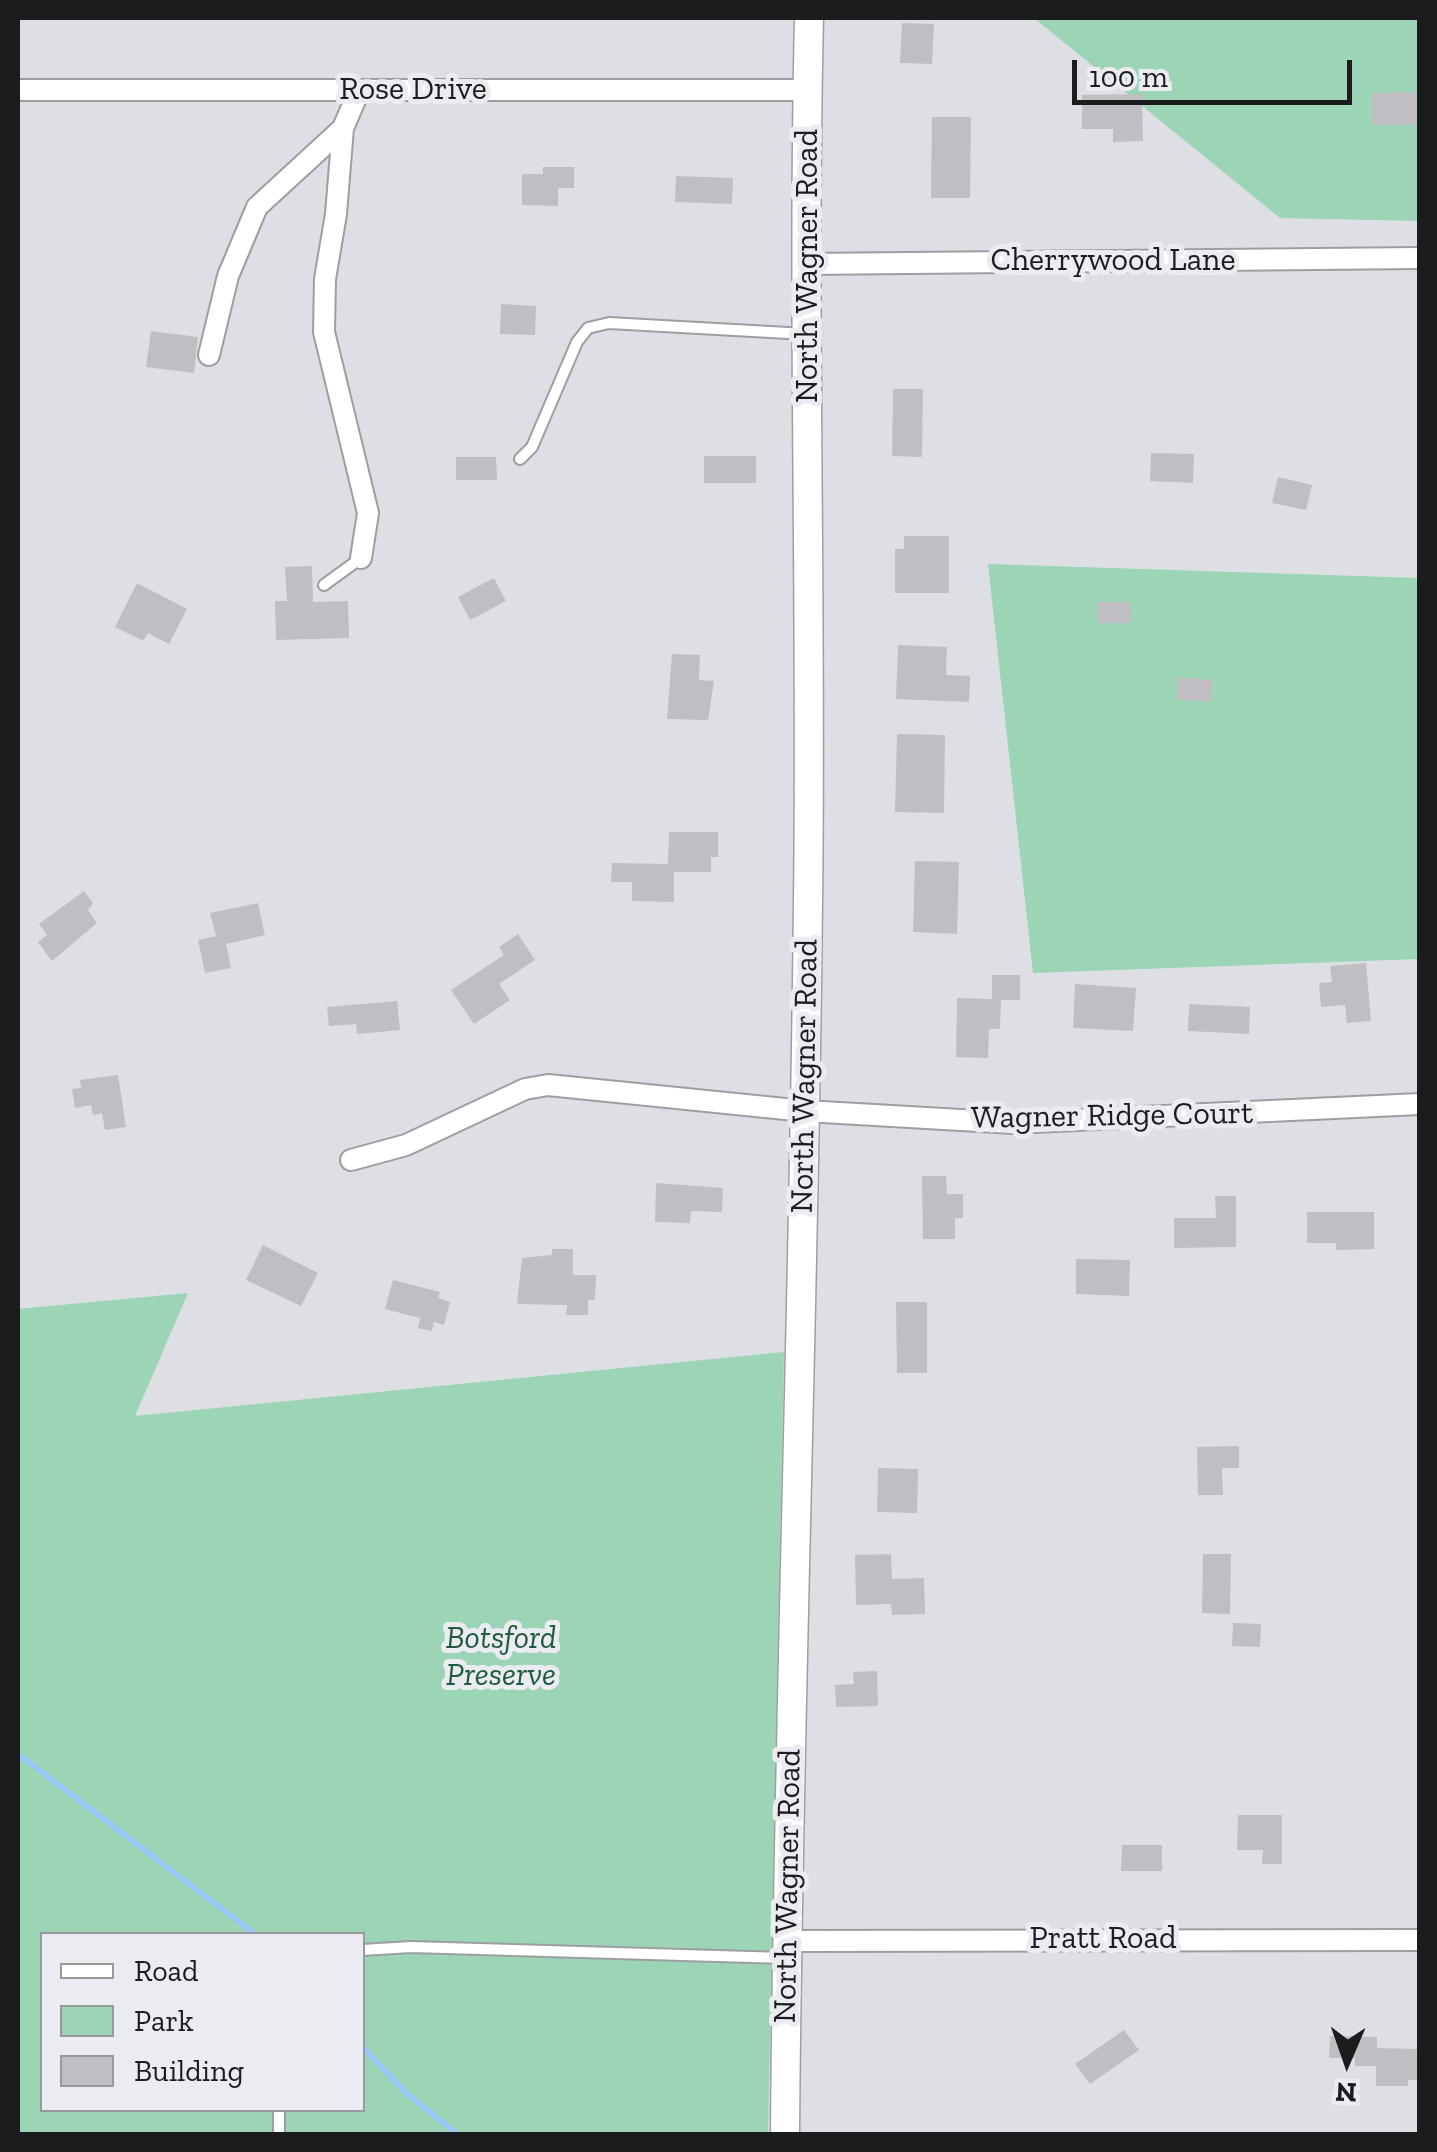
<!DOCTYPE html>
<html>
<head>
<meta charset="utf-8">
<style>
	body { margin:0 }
	#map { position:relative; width:1437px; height:2152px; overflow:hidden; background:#dddfe4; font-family:"Zilla Slab",serif }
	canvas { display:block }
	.frame { position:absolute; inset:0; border:20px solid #1b1c1d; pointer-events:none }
	.legend { position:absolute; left:40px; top:1932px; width:325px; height:180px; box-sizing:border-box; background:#ebecf1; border:2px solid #98999c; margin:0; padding:12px 18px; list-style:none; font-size:30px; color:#1b1c1d }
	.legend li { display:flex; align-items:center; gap:20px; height:50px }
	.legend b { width:50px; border:2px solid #98999c }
	.north { position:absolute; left:1297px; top:2012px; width:100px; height:100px; -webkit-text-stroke:8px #ebecf1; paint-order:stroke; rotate:182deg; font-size:28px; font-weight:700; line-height:40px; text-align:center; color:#1b1c1d }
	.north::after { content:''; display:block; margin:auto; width:35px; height:45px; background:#1b1c1d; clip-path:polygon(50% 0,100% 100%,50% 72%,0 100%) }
	.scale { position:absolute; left:1072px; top:60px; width:280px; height:45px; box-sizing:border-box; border:5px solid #1b1c1d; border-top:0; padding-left:12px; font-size:30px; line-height:35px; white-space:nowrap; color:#1b1c1d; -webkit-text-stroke:8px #ebecf1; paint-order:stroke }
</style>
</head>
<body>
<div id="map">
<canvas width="1437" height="2152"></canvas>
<div class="frame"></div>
<ul class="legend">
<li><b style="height:12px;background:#fff"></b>Road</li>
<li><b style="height:28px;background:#9cd4b6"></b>Park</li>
<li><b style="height:28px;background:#c1bec3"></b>Building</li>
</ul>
<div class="north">N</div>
<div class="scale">100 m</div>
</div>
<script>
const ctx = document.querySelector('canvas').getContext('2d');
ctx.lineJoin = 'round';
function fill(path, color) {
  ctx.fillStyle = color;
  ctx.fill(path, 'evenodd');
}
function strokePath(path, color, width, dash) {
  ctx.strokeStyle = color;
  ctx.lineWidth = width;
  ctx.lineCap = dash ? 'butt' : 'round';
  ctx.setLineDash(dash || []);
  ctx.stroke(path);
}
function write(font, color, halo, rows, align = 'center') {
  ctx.font = font + ' "Zilla Slab",serif';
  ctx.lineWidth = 10;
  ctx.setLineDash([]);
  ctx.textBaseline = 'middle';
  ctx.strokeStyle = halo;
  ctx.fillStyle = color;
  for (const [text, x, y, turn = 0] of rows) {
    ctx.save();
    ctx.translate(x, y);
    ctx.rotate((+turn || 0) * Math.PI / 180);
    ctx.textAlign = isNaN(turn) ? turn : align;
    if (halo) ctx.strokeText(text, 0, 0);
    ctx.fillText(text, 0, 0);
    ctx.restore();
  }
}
const green = new Path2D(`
	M1034,18H1419V221L1280,218Z
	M988,564L1419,578V959L1033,973Z
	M188,1293L135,1416L784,1352L768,2134H18V1309ZM42,1934H362V2110H42Z`);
const stream = new Path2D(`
	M18,1754L255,1934
	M362,2046L405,2092L457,2134`);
const building = new Path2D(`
	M902,23L934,24L932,64L900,63Z
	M1416,92V125H1372V93Z
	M1142,94L1143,141L1113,142V129H1082V95Z
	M932,117H971L970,198H931Z
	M543,167H574V188H558V206L522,205V174H543Z
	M676,176L733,178L732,204L675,202Z
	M501,304L536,306L535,335L500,334Z
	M151,331L198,337L194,373L146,367Z
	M893,389H923L922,457L892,456Z
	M1151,453L1194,454L1193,483L1150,481Z
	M704,456H756V483H704Z
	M456,457H496L497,480H456Z
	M1278,477L1312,485L1306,510L1272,503Z
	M904,536H949V593H895V549H904Z
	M312,566L313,602L348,601L349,638L276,640L275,601H287L285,567Z
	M494,578L506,601L470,620L458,597Z
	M137,583L187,609L169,644L148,633L143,641L115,627Z
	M1097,602H1131V623H1097Z
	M898,645L947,647L946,675L970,676L969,702L896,699Z
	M672,654L700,655L699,680L714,681L708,720L667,719Z
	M1178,677L1213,680L1211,702L1176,699Z
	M897,734L945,735L944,813L895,812Z
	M669,832H718V857H711V872H674V902L632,901V882H611L612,863L668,864Z
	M915,861L959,862L957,934L913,932Z
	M84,891L93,903L88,910L97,923L52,961L38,942L47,935L39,924Z
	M258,903L265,935L226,944L231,968L205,973L198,940L216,936L210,913Z
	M518,934L535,960L499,984L510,1000L474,1024L451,990L504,955L499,947Z
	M1366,963L1371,1021L1347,1023L1345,1005L1321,1007L1319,983L1332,982L1330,966Z
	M992,975H1020V1000H1001L1000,1029H989L988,1058L956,1057L957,998L992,999Z
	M1075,984L1136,988L1133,1031L1073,1028Z
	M397,1001L400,1030L357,1034L356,1024L329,1026L327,1007Z
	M1189,1004L1250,1007L1249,1034L1188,1031Z
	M118,1075L126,1127L105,1130L102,1113L93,1115L91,1105L75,1108L72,1089L81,1088L80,1080Z
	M922,1176H946L947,1194H963V1218H955V1239H923Z
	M656,1183L723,1188L722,1212L691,1211L690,1223L655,1222Z
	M1215,1196H1236V1247L1174,1248V1218H1216Z
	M1307,1212H1374V1249L1336,1250V1243H1307Z
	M263,1245L318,1273L301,1306L246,1280Z
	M552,1249H573V1275H596L595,1300H588V1315H566L567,1305L517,1304L522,1258L552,1255Z
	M1076,1259L1130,1260L1129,1296L1076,1294Z
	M393,1280L440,1292L438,1298L450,1302L444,1325L434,1322L432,1331L418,1328L420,1318L385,1309Z
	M896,1302H927V1373H897Z
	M1239,1446V1468H1222L1223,1495H1198L1197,1447Z
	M878,1468L918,1469L917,1513L877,1512Z
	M891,1554L892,1579L924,1578L925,1614L892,1615L891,1604L856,1605L855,1555Z
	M1203,1554H1231L1230,1614L1202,1613Z
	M1233,1623L1261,1624L1260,1647L1232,1646Z
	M877,1671L878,1706L836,1707L835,1685L854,1684L853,1672Z
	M1238,1815H1282V1864H1262L1263,1850H1237Z
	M1122,1845H1162V1871H1121Z
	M1124,2030L1139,2050L1090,2084L1075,2064Z
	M1330,2036L1377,2037V2048L1419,2049V2080H1408V2086H1376V2066H1355V2058H1329Z`);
const lane = new Path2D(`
	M520,459L532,447L577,342L588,328L609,323L806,334
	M324,585L361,558
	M362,1950L411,1947L785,1958
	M279,2134V2110`);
const street = new Path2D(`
	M18,90H808
	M343,128L336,214L325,279L324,332L368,513L361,558
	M806,264L1420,258
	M209,355L228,276L257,207L343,128L359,91
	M351,1160L406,1145L525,1089L548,1085L805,1111L1013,1123L1420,1104
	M786,1941L1420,1940`);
const secondary = new Path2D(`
	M785,2134C788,1723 804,1312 808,901C812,606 802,312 809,18`);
const streetNames = [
	["Rose Drive",413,90],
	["Cherrywood Lane",1113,261],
	["North Wagner Road",808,266,-90],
	["North Wagner Road",805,1076,-89],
	["Wagner Ridge Court",1112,1116,-1],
	["North Wagner Road",788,1886,-89],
	["Pratt Road",1103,1939]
];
const parkNames = [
	["Botsford",501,1639],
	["Preserve",501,1676]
];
fill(green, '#9cd4b6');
strokePath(stream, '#98c6ff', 5);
fill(building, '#c1bec3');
strokePath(lane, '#9d9ea3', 14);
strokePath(street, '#9d9ea3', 24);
strokePath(secondary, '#9d9ea3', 31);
strokePath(lane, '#fff', 10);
strokePath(street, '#fff', 20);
strokePath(secondary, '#fff', 28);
write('32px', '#1b1c1d', '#ebecf1', streetNames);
write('italic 32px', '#205a40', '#ebecf1', parkNames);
</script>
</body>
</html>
